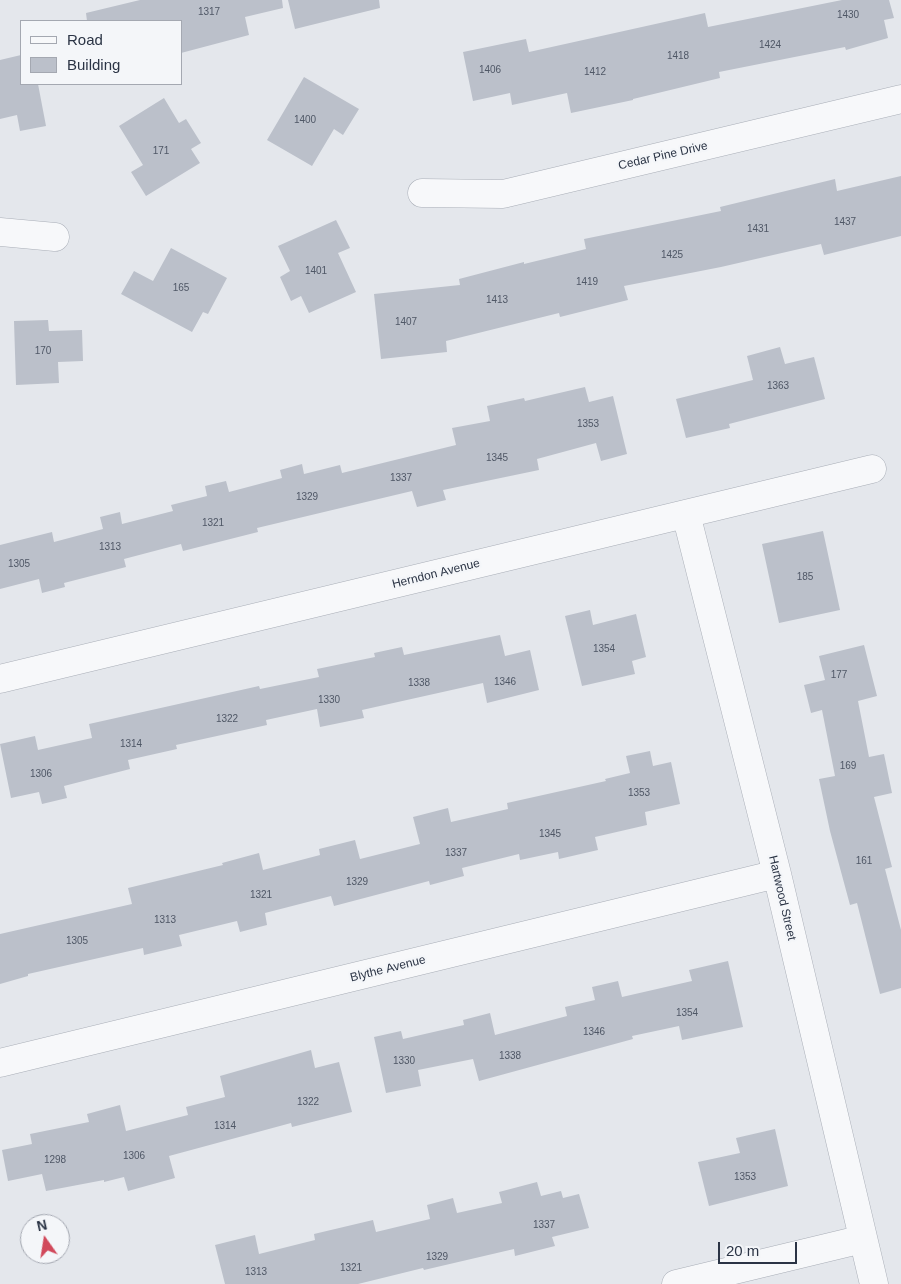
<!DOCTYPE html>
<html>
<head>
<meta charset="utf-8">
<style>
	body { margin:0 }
	#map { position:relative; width:901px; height:1284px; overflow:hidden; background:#e4e7ec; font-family:Helvetica,sans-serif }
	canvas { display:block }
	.legend { position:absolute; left:20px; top:20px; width:162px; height:65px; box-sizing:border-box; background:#f4f6f9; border:1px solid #a4a8b1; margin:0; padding:6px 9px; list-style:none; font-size:15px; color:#2b3445 }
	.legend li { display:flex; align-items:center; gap:10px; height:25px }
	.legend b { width:25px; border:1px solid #a4a8b1 }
	.north { position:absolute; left:20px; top:1214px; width:50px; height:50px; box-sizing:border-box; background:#f4f6f9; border:1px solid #a4a8b1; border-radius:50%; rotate:347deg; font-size:14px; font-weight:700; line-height:20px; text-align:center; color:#2b3445 }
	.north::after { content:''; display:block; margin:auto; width:18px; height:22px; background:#d1495b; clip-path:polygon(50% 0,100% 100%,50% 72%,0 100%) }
	.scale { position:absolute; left:718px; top:1242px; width:79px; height:22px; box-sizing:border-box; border:2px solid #2b3445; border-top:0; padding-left:6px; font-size:15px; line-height:18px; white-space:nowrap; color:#2b3445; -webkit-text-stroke:4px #f4f6f9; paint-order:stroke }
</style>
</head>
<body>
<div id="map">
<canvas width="901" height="1284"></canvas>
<ul class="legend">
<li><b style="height:6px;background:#f7f8fa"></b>Road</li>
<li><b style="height:14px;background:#bbc0ca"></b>Building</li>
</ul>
<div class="north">N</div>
<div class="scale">20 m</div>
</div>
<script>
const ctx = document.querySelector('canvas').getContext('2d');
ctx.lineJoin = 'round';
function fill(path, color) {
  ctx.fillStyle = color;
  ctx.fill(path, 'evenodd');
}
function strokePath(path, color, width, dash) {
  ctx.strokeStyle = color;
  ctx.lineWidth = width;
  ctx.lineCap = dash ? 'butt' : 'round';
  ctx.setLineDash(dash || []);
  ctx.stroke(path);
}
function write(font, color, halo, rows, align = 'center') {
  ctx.font = font + ' Helvetica,sans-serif';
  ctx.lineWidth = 4.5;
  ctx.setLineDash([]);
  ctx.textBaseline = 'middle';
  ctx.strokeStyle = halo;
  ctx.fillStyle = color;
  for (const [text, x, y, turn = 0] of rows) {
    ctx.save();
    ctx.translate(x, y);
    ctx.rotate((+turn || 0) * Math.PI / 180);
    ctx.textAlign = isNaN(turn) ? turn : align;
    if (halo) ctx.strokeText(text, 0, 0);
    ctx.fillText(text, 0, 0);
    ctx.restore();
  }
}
const building = new Path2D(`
	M140,0H282L283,8L245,17L249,35L181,53V21H87L86,13Z
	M288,0H379L380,8L295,29Z
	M842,0H889L894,18L884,20L888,38L846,50L845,47L719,72L720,78L633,99V100L571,113L567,93L512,105L510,93L473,101L463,52L526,39L529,52L705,13L708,27Z
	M21,55V84H38L46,126L20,131L17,115L0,119V60Z
	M304,77L359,109L343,135L334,129L312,166L267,140Z
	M164,98L179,123L186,119L201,143L191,149L200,163L146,196L131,172L143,165L119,126Z
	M901,176V236L824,255L821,244L721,267L624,286L628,300L560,317L559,313L446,341L447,352L381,359L374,294L460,285L459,279L524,262V264L586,249L584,239L721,211L720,207L835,179L837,191Z
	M336,220L350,248L338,253L356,292L309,313L301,296L291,301L280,277L290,271L278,246Z
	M171,248L227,278L208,314L203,312L192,332L121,294L134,271L153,281Z
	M48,320L49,331L82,330L83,361L58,362L59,383L16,385L14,321Z
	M780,347L785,364L814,357L825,399L729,424L730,428L686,438L676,399L753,380L747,356Z
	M585,387L589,402L613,396L627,454L601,461L596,443L537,459L539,470L443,490L446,500L417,507L412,491L257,528L258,532L183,551L181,544L124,559L126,567L64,583L65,587L42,593L39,579L0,589V545L52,532L54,542L103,529L100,517L120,512L122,524L173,511L171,505L207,496L205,486L226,481L229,492L282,478L280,470L302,464L304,474L340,465L342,473L456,445L452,428L490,421L487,406L524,398L525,401Z
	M823,531L840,610L779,623L762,544Z
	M590,610L593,625L636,614L646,657L632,661L635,674L582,686L565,616Z
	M500,635L505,656L530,650L539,690L487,703L483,683L362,710L364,718L320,727L317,709L266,720L267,725L176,745L177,749L128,760L130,769L64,786L67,798L42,804L39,792L11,798L0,744L35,736L38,750L92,738L89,724L259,686L260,689L319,677L317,669L375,657L374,653L402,647L404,655Z
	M864,645L877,696L858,701L869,757L884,754L892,793L874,797L892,867L885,869L901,930V988L880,994L857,903L850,905L830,831L819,779L835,776L822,710L811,713L804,685L825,680L819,656Z
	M650,751L653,766L671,762L680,804L645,812L647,825L595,837L598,850L559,859L558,852L520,860L519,854L462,868L464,876L430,885L429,881L334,906L331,896L265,913L267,925L240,932L237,921L179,935L182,946L144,955L143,948L28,974V976L0,984V934L132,904L128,888L223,865L222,863L259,853L263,870L320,855L319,849L355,840L360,859L420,844L413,817L448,808L451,822L508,809L507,803L606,781L605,779L630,773L626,756Z
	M728,961L743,1027L682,1040L679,1026L632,1036L633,1039L479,1081L473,1059L418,1070L421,1086L386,1093L374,1037L401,1031L403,1039L464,1025L463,1020L490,1013L495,1035L567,1016L565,1007L595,1000L592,987L618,981L622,997L692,981L689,970Z
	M311,1050L315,1068L339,1062L352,1112L292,1127L291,1123L169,1156L175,1178L128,1191L124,1177L104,1182V1180L46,1191L42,1174L8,1181L2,1150L32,1144L30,1134L89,1122L87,1114L120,1105L126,1131L188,1115L186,1107L225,1097L220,1076Z
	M775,1129L788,1186L709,1206L698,1162L740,1153L736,1138Z
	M537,1182L541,1196L561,1191L563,1198L579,1194L589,1228L552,1237L555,1246L515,1256L514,1249L424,1270L423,1268L358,1284H225L215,1245L255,1235L259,1254L315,1240L314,1234L373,1220L376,1232L430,1219L427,1205L453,1198L457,1213L502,1203L499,1192Z`);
const minor = new Path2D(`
	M422,193L503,194L901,99
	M0,232L55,237
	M686,514L777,874L874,1284
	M0,679L872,469
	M0,1063L777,874
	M676,1284L863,1239`);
const numberNames = [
	["1317",209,12],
	["1430",848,15],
	["1424",770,45],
	["1418",678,56],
	["1406",490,70],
	["1412",595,72],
	["1400",305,120],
	["171",161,151],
	["1437",845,222],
	["1431",758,229],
	["1425",672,255],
	["1401",316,271],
	["1419",587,282],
	["165",181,288],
	["1413",497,300],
	["1407",406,322],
	["170",43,351],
	["1363",778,386],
	["1353",588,424],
	["1345",497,458],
	["1337",401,478],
	["1329",307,497],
	["1321",213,523],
	["1313",110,547],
	["1305",19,564],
	["185",805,577],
	["1354",604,649],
	["177",839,675],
	["1346",505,682],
	["1338",419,683],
	["1330",329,700],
	["1322",227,719],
	["1314",131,744],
	["169",848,766],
	["1306",41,774],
	["1353",639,793],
	["1345",550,834],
	["1337",456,853],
	["161",864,861],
	["1329",357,882],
	["1321",261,895],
	["1313",165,920],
	["1305",77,941],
	["1354",687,1013],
	["1346",594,1032],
	["1338",510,1056],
	["1330",404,1061],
	["1322",308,1102],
	["1314",225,1126],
	["1306",134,1156],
	["1298",55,1160],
	["1353",745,1177],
	["1337",544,1225],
	["1329",437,1257],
	["1321",351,1268],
	["1313",256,1272]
];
const streetNames = [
	["Cedar Pine Drive",663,156,-13],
	["Herndon Avenue",436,574,-14],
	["Hartwood Street",782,898,77],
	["Blythe Avenue",388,969,-14]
];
fill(building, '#bbc0ca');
strokePath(minor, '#a9aeb7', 29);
strokePath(minor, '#f7f8fa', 28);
write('10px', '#4f5766', null, numberNames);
write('12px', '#2b3445', '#f4f6f9', streetNames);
</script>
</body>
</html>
